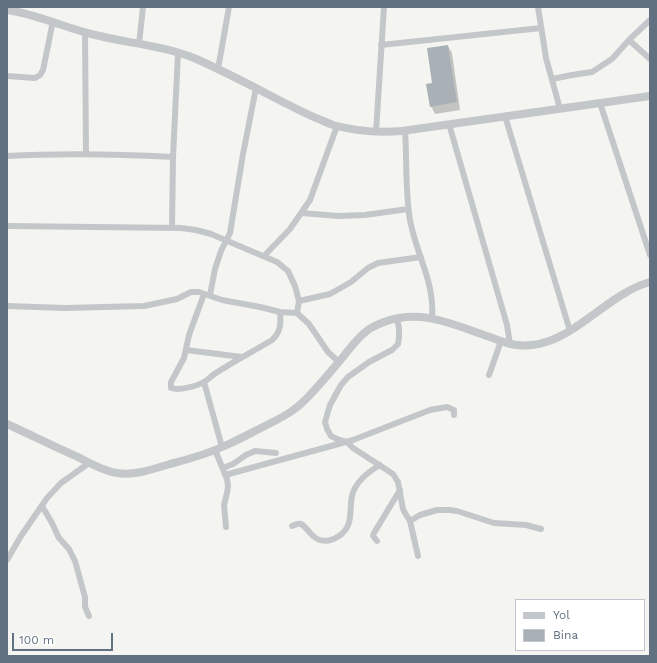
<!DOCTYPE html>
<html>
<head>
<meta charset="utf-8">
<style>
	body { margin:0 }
	#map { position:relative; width:657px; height:663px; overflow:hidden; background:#f4f5f0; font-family:"Work Sans",sans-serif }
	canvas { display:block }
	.frame { position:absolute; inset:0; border:8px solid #627182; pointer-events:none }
	.legend { position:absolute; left:515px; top:599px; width:130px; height:52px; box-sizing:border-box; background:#fff; border:1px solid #c0c6cd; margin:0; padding:5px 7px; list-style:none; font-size:12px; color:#627182 }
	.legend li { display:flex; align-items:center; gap:8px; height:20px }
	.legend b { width:20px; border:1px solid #c0c6cd }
	.scale { position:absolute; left:12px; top:633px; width:101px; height:18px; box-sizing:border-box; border:2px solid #627182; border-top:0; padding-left:5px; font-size:12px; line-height:14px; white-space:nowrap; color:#627182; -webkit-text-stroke:3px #fff; paint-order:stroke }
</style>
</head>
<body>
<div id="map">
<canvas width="657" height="663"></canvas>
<div class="frame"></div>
<ul class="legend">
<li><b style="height:5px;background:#c4c7ca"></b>Yol</li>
<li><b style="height:11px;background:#a9b1b7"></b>Bina</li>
</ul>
<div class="scale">100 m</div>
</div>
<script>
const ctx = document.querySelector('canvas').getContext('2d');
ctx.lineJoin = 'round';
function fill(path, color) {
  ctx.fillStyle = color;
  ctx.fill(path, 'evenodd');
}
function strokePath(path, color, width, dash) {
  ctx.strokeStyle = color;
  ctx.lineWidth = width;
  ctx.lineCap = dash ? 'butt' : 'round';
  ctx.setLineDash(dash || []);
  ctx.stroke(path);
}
const shadow = new Path2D(`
	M448,46L452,53L460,110L435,114L431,106L433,83Z`);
const building = new Path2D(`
	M448,45L457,102L430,107L426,84L432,83L427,48Z`);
const minor = new Path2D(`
	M538,7L546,58L560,109
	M85,32L86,154
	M629,40L650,59
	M139,44L143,7
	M381,45L541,28
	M218,69L229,7
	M7,76L35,78L40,75L43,70L53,21
	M552,79L572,75L592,72L612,59L629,40L650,20
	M600,103L650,255
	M505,116L570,331
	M449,124L507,325L510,344
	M405,130C407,160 405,190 410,220C416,254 435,282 432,318
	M376,132L384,7
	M7,156C62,153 117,154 173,157
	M301,213L339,216L365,215L408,209
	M7,226L181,228L196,230L211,234L277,262L288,271L295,286L299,301L297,313
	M172,228L173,157L178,53
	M264,256L290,229L310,200L337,126
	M204,294L189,335L184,358L171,382V388C179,391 197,386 204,382C208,380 212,375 216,373C234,361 254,351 272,340C281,332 281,323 280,312
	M210,295L215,269L221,251L230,233L243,154L256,88
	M299,301L330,294L351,282L368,268L378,263L421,257
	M7,306L65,308L144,306L177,299L191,292H199L222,300L260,307L280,312L297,313L309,324L328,352L339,362
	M397,319L399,328V338L398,344L392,350L369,362L348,377L341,385L330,405L325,422L327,429L331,436L337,439L347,442L353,448L393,474L398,482L403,509L405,513L410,521L418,556
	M186,350L242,357
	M489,375L501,341
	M204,382L222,447
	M215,450L227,479L228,486L227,493L224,505L226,527
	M223,468L233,464L246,455L255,451L276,453
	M225,475L353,440L430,410L447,407L454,410V415
	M42,506L52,523L59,538L69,549L75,561L85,597V607L89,616
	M410,521L420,515L437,510H449L457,511L494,523L526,525L541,529
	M292,526C295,525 297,523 301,524C305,526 308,531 312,535C320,543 330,542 339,536C354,526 349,510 352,496C355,482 368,472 380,465
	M377,541L373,536L374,533L400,490
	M7,560L21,536L47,498L61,483L89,463`);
const tertiary = new Path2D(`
	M7,10C36,14 63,27 91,34C125,43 161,45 194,58C224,71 252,86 281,101C293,107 304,113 316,118C322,120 327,123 333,125C355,131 379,133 402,131L650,96
	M7,424C31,435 55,447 80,458C91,464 104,471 117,473C135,476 153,469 170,464C190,459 210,453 229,444C240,439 251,433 261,428C273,422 286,416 296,408C300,405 304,401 307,398C320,385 331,371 343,357C351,347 358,337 368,330C372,327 379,324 384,322C422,308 454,325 490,337C506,343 515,347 532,345C576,340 607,294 650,282`);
fill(shadow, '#0003');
fill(building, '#a9b1b7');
strokePath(minor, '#c4c7ca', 6);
strokePath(tertiary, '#c4c7ca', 8);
</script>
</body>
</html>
